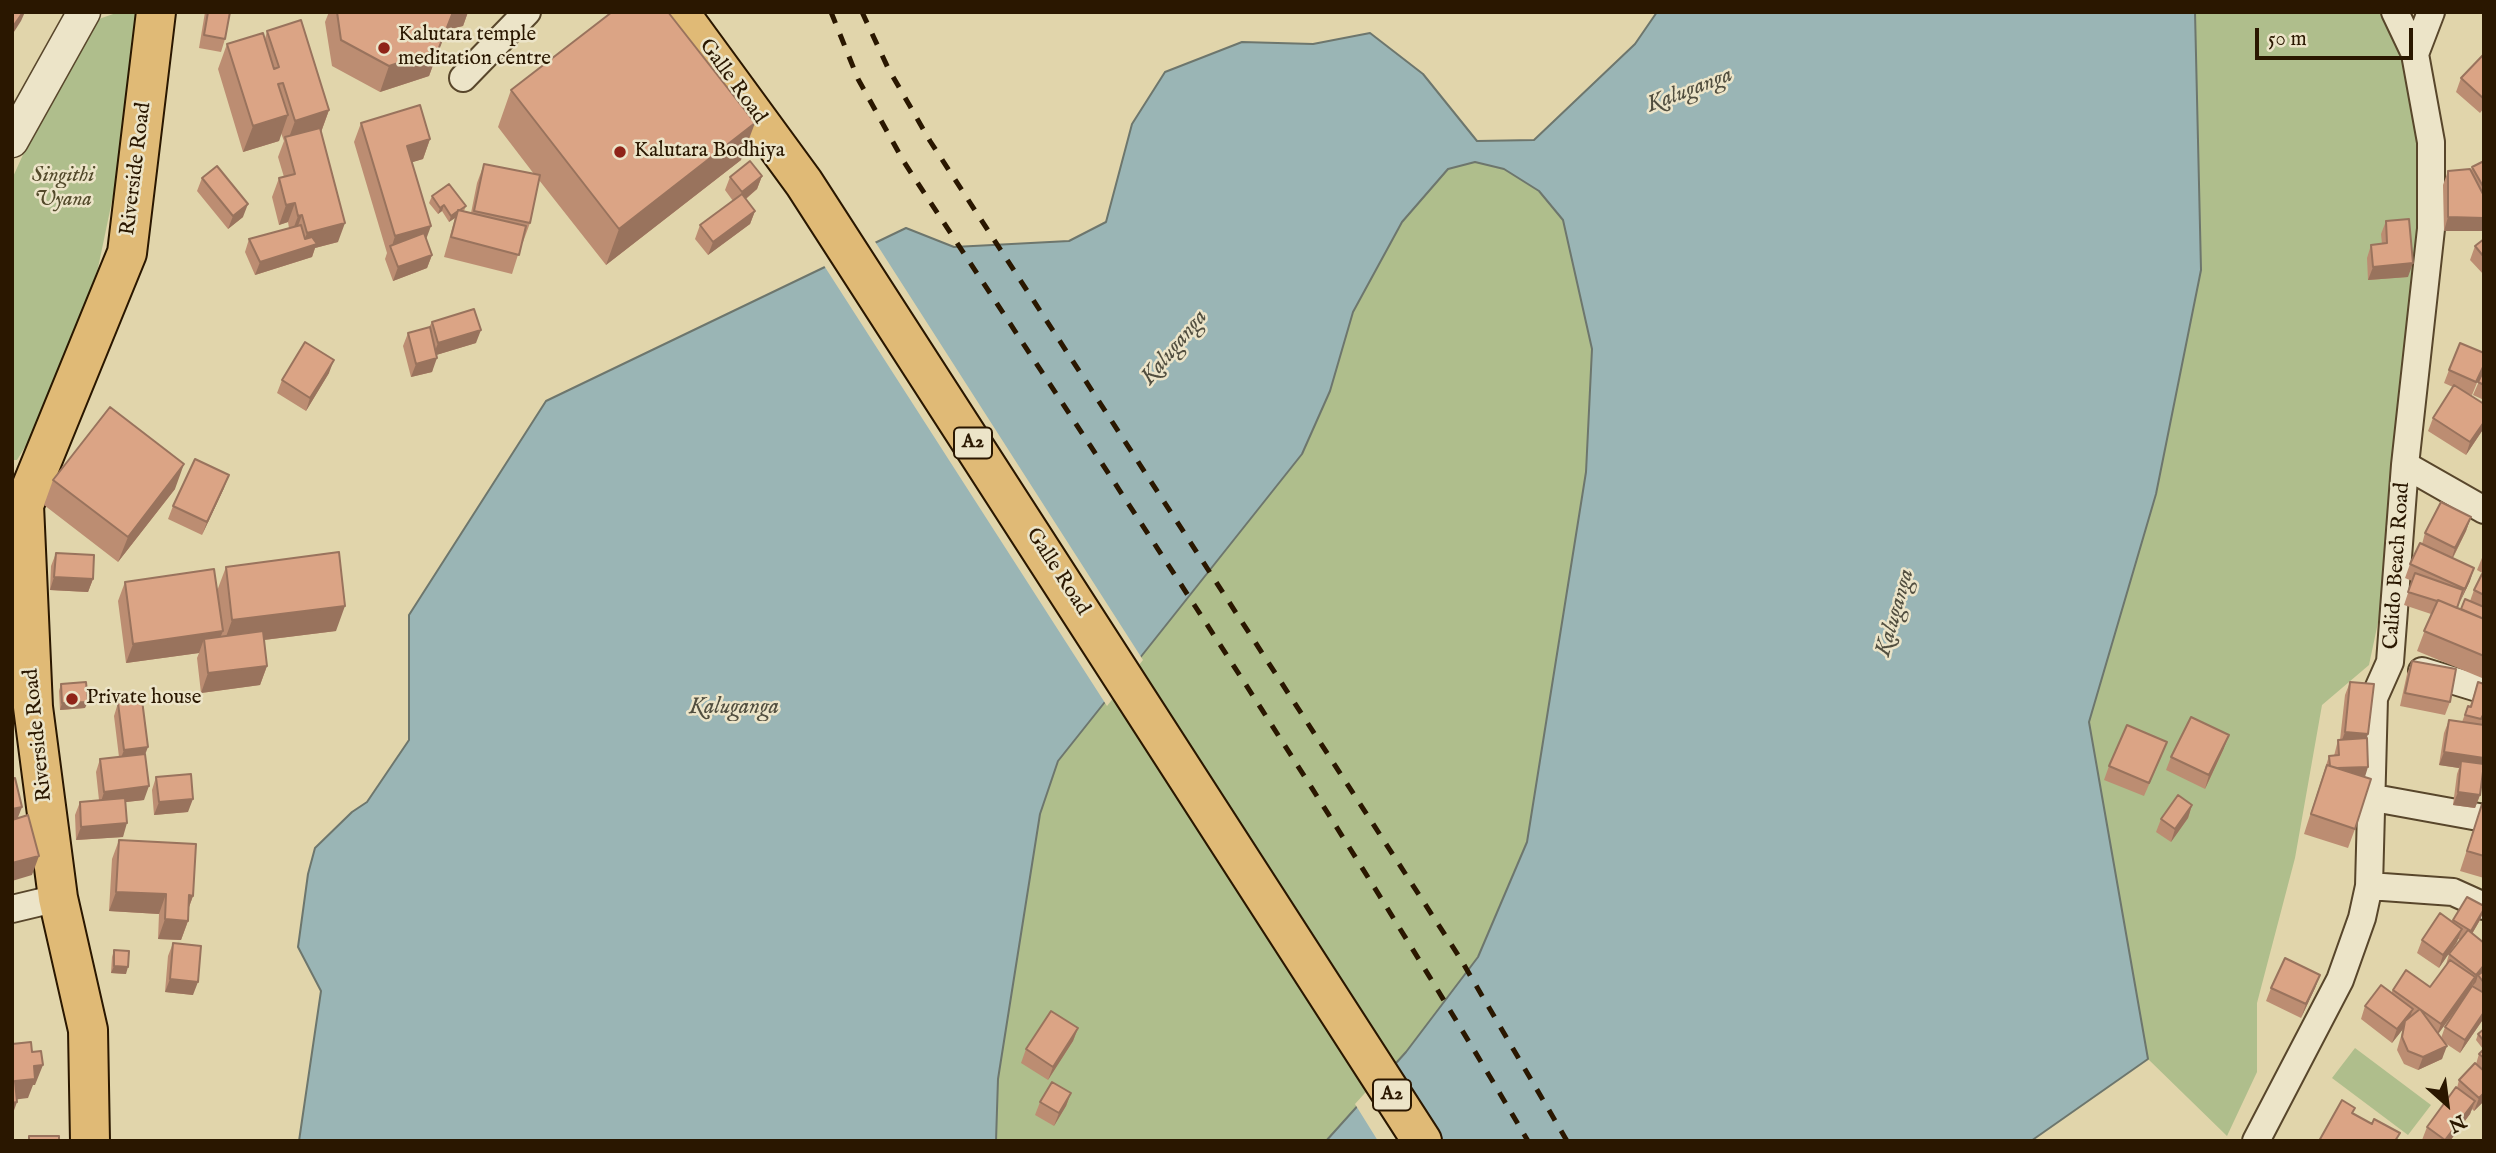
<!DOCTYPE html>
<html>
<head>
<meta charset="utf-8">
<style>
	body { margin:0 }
	#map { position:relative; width:2496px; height:1153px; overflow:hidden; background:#e1d5ab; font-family:"IM FELL English",serif }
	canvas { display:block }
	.frame { position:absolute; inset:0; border:14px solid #2a1700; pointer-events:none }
	.north { position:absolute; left:2412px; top:1069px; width:70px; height:70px; -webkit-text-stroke:5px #ece4c8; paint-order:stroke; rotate:152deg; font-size:19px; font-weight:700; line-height:28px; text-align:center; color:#2a1700 }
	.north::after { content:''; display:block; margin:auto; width:24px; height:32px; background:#2a1700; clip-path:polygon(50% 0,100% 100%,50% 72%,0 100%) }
	.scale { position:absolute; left:2255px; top:28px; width:158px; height:32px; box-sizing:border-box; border:4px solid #2a1700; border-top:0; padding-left:9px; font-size:21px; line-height:24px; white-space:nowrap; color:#2a1700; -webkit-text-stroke:5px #ece4c8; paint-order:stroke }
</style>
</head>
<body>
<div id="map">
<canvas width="2496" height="1153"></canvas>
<div class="frame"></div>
<div class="north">N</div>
<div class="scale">50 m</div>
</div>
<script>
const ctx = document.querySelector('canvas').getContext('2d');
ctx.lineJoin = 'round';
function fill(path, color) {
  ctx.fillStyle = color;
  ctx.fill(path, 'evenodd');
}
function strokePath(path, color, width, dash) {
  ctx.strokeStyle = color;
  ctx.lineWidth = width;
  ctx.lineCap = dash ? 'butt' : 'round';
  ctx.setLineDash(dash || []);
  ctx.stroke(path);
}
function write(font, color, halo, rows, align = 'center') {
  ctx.font = font + ' "IM FELL English",serif';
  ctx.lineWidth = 5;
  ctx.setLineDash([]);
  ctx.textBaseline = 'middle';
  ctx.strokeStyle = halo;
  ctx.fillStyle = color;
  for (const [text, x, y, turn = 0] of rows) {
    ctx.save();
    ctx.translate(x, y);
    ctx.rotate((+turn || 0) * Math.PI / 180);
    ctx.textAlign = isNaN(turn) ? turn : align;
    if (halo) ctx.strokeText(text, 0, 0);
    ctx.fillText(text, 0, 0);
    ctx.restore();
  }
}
const green = new Path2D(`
	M119,12H136L146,38L98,268L47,411L17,460H12V179L36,126L96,20Z
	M2195,12H2380L2400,49L2421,160L2418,271L2387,580L2369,665L2322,705L2295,858L2257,1003V1072L2227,1136L2148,1059L2089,722L2201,270Z
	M1475,162L1504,169L1539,191L1563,219L1592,349L1586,472L1527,842L1478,957L1406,1052L1326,1141H996L998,1079L1040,814L1058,761L1302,454L1330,391L1353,312L1402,222L1448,169Z
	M2355,1048L2431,1105L2408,1135L2332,1078Z`);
const water = new Path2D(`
	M1657,12H2195L2201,270L2156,494L2089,722L2148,1059L2031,1141H1326L1406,1052L1478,957L1527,842L1586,472L1592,349L1563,220L1539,191L1504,169L1475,162L1448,169L1402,222L1353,312L1330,391L1302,454L1058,761L1040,814L998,1079L996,1141H299L321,991L298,947L308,874L315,848L352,812L367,802L409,740V615L546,401L906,228L954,247L1069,241L1106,222L1132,124L1165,72L1242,42L1313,44L1370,33L1423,74L1477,141L1534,140L1635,44Z`);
const pier = new Path2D(`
	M874,240L1143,660L1107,706L823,264Z
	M1391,1064L1439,1141H1378L1355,1104Z`);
const minor = new Path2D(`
	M2415,54L2431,12
	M463,78L527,12
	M2405,465L2484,510
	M2422,671L2484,690
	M2374,798L2484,818
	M2369,886L2453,892L2484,906
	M12,909L58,898
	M2256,1141L2340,980L2362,918L2369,886L2374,698L2390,662L2405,465L2431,229V142L2415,54L2395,12`);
const tertiary = new Path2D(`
	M12,141L84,12`);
const primary = new Path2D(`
	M90,1141L88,1030L58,898L33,707L24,505L127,253L156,12`);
const trunk = new Path2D(`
	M679,12L804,183L1422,1141`);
const rail = new Path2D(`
	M831,12L858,79L904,162C1116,486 1332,807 1528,1141
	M862,12L888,68L930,141L1460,958L1567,1141`);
const wall = new Path2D(`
	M205,12H230L225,39L221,52L199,48Z
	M329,12H468L463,26L446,30L429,76L380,92L332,66L325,22Z
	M267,31L329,110L321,132L338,242L315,248L312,257L255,275L245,252L249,239L289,228L288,222L279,225L272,197L279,178L284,177L278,157L284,141L281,133L279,141L243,152L218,69L227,44L265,39Z
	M2484,54V108L2480,113L2456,92L2461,78Z
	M511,90L741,160L606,265L539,180L530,223L523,242H522L512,274L444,257L455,218L449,222L442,211L438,214L429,203L432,196L466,206L464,211L471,213L477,183L484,164L534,174L498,127Z
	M361,123L430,139L423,159L412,162L426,239L432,255L427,268L393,281L385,259L387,253L354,142Z
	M2484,161V226L2482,231H2444L2443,185L2448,171H2471L2472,167Z
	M762,176L757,189L746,199L755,211L750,224L708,255L695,239L700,225L733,201L725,190L730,177Z
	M202,178L243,217L228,229L197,191Z
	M2386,221L2408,277L2368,280L2367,258L2371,245L2382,244L2381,234Z
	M2484,239V275L2470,260L2475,246Z
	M432,322L476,343L436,355L432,372L411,377L403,346L408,333L429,327Z
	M2484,353L2483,368L2472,395L2469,394L2484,404V428L2466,455L2428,431L2433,418L2453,387L2444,383L2449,370Z
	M2484,370V400L2473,395Z
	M329,373L306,411L277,393L282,380Z
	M53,480L175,489L118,562L44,505Z
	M224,488L202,535L168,519L173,506Z
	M2471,517L2466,531L2453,558L2470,581L2457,608L2461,609L2470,601L2474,590L2484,575V674L2482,678L2417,651L2431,614L2404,605L2412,581L2405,578L2410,564L2422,544L2425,533Z
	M56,553L93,579L88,592L50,590L51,566Z
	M2484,553V574L2477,570Z
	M226,567L336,631L264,640L267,666L260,685L201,693L197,658L199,653L126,663L118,601L125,582L217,591Z
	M2412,661L2450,702L2445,715L2400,706L2407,674Z
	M2350,682L2367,738L2364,777L2355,829L2348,848L2304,834L2329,756H2334L2338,740H2340L2345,695Z
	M2478,682L2484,684V771H2483L2480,795L2475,808L2453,805L2457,774L2459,768L2439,765L2444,733L2449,720L2462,722L2468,706H2470Z
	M61,684L85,708L60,710L59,691Z
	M118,703L145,755L144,800L126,802L123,837L76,840L75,815L80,802L99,800L96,772L100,759L119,757L114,716Z
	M2224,748L2205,789L2166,770L2171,757Z
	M2162,755L2144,796L2104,780L2109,766Z
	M156,777L188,812L154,815L152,790Z
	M2482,804L2484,805V878L2460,871Z
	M2192,805L2188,818L2171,842L2156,832L2161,819Z
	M119,840L193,896L188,910V921L181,940L158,939L159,914L109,911L112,859Z
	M2467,897L2484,906V910L2480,920L2472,934L2484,943V1018L2460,1053L2445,1043L2442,1059L2418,1070L2404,1064L2397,1050L2403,1029L2392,1043L2361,1019L2365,1006L2391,993L2393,990L2430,987L2445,968L2449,954L2460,940L2458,939L2439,968L2417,953L2422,940L2452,922ZM2459,1006L2445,1027L2441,1038L2438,1034Z
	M173,943L193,995L165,992L168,956Z
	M114,950L126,974L111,973L112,957Z
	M2320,975L2315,988L2301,1018L2266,1001L2271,988Z
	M1078,1028L1073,1041L1048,1080L1021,1063L1026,1049Z
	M2484,1029V1048L2483,1049L2476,1040L2478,1034Z
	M2484,1049V1101L2474,1111L2472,1109L2470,1114L2450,1141H2424L2422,1140L2427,1127L2457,1088L2459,1080L2476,1064L2479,1054Z
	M1071,1093L1066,1106L1054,1126L1035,1115L1040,1102Z`);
const shadedWall = new Path2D(`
	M23,12H25L21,21L12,35V28Z
	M453,12H468L463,26L446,30L429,76L380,92L389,66Z
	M329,110L320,135L287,143L295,121Z
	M288,115L279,141L243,152L253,126Z
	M755,123L741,160L606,265L619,229Z
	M430,139L423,159L400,166L407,146Z
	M762,176L757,189L737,206L742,192Z
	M295,203L288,222L279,225L286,205Z
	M248,204L243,217L228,229L233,216Z
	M444,205L442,211L438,214L440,208Z
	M755,211L750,224L708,255L713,242Z
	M458,212L455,218L449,222L451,216Z
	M302,215L295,234L291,235L298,216Z
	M2448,217L2484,218V226L2482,231H2444Z
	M345,223L338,242L315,248L312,257L255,275L260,262L301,248L307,233Z
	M431,226L424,245L391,249L395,236Z
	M432,255L427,268L393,281L398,267Z
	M2413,263L2408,277L2368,280L2373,267Z
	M481,330L476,343L433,356L438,343Z
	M437,358L432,372L411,377L416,364Z
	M334,360L329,373L306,411L310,398Z
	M2484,422V428L2466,455L2470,442Z
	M184,464L175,489L118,562L128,537Z
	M229,475L224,488L202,535L207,522Z
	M2471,517L2466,531L2451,561L2455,548Z
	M2474,568L2470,581L2460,602L2465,589Z
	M54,577L93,579L88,592L50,590Z
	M345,606L336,631L223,645L232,620Z
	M223,631L215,650L204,639L199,653L126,663L133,644Z
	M267,666L260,685L201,693L208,673Z
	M88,702L85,708L60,710L62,703Z
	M2345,732L2368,734L2364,747L2340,745Z
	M2229,735L2224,748L2205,789L2209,775Z
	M148,747L143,760L119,763L124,750Z
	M2444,752L2484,758V771L2461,768V761L2459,768L2439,765Z
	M2368,767L2364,780L2330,769Z
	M149,786L144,800L100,805L104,792Z
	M2458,792L2480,795L2475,808L2453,805Z
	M193,799L188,812L154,815L159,802Z
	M2192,805L2188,818L2171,842L2175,829Z
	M22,807L17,820L12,821V809Z
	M127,823L123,837L76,840L81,827Z
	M39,856L32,875L12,881V863Z
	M116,892L166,894L159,914L109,911Z
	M189,895L193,896L186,915Z
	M2484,909L2480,920L2466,944L2471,931Z
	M165,919L188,921L181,940L158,939Z
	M2462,929L2457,942L2439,968L2443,955Z
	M2484,965V972L2478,975L2476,982L2471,988L2476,975Z
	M114,966L128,967L126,974L111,973Z
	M2320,975L2315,988L2301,1018L2306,1004Z
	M2475,977L2470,990L2436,1037L2441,1024Z
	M170,979L198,982L193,995L165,992Z
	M2413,1009L2408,1022L2405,1021L2403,1029L2392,1043L2397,1029Z
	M2484,1012V1018L2460,1053L2465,1040Z
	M1078,1028L1073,1041L1048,1080L1053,1067Z
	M2447,1046L2442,1059L2418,1070L2423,1057Z
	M43,1065L35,1085H33L28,1098L12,1100L15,1081L34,1066Z
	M1071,1093L1066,1106L1054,1126L1059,1113Z
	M2484,1093V1101L2474,1111L2479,1098Z
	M2475,1101L2470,1114L2450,1141H2445Z
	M17,1102L12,1116V1103Z`);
const building = new Path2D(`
	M12,12H23L12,28Z
	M208,12H230L225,39L204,35Z
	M337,12H453L438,50L389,66L341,40Z
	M612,12H668L755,123L619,229L511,90Z
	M301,20L329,110L295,121L283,83L278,84L288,115L253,126L227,44L263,33L274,69L279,67L267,31Z
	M2484,54V99L2461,78Z
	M420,105L430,139L407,146L431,226L395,236L361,123Z
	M320,128L345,223L307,233L302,215L298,216L295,203L286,205L279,178L295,174L285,137Z
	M750,161L762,176L742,192L730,177Z
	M2484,161V188L2472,167Z
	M484,164L540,175L530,223L474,211Z
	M217,166L248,204L233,216L202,178Z
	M2470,169L2483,194L2484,218L2448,217V171Z
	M449,184L466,206L460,210H458V211L451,216L444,205L440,208L432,196Z
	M742,194L755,211L713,242L700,225Z
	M458,210L526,226L519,255L451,237Z
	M2409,219L2413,263L2373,267L2371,245L2387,243L2386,221Z
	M301,225L305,239L312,237L317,244L260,262L249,239Z
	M424,233L432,255L398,267L390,246Z
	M2484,239V257L2475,246Z
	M474,309L481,330L438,343L432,322Z
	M430,327L437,358L416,364L408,333Z
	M305,342L334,360L310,398L282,380Z
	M2460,343L2484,353V365L2476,382L2449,370Z
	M2484,370V385L2478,382Z
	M2454,385L2484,404V422L2470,442L2433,418Z
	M110,407L184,464L128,537L53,480Z
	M195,459L229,475L207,522L173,506Z
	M2441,502L2471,517L2455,548L2425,533Z
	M2420,543L2474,568L2465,589L2410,564Z
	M339,552L345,606L232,620L226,567Z
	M56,553L94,555L93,579L54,577Z
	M214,569L223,631L133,644L125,582Z
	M2415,573L2463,590L2457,608L2438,600L2437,601L2408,592Z
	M2482,574L2484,575V595L2474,590Z
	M2465,599L2484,607V619L2461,609Z
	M2438,600L2484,619V656L2424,631Z
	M263,631L267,666L208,673L204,639Z
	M2412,661L2456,669L2450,702L2405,693Z
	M86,682L88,702L62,703L61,684Z
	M2350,682L2374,684L2368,734L2345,732Z
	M2478,682L2484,684V715H2483L2481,719L2465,715L2468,706L2471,707Z
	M142,700L148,747L124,750L118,703Z
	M2191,717L2229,735L2209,775L2171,757Z
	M2449,720L2484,725V758L2444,752Z
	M2127,725L2167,742L2149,783L2109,766Z
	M2367,738L2368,767L2337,768L2330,766L2329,756L2339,755L2338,740Z
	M145,754L149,786L104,792L100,759Z
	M2461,761L2484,764L2480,795L2458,792Z
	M2327,765L2371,779L2355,829L2311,814Z
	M191,774L193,799L159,802L156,777Z
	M15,778L22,807L12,809V779Z
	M2178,795L2192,805L2175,829L2161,819Z
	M125,798L127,823L81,827L80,802Z
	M2482,804L2484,805V856L2467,851Z
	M28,815L39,856L12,863V820Z
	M119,840L196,844L193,896L189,895L188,921L165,919L166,894L116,892Z
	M2467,897L2484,906V909L2471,931L2453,920Z
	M2440,913L2462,929L2443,955L2422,940Z
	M2468,930L2484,943V965L2476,975L2449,954Z
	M173,943L201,946L198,982L170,979Z
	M114,950L129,951L128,967L114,966Z
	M2285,958L2320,975L2306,1004L2271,988Z
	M2450,960L2475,977L2441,1024L2393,990L2406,970L2430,987Z
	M2484,971V983L2478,975Z
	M2381,985L2413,1009L2397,1029L2365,1006Z
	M2472,986L2484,993V1012L2465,1040L2445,1027Z
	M2420,1009L2447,1046L2423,1057L2408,1051L2402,1037L2405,1021Z
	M1051,1011L1078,1028L1053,1067L1026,1049Z
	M2484,1029V1041L2478,1034Z
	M31,1042L32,1052L41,1051L43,1065L34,1066L35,1079L15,1081L17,1102L12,1103V1044Z
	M2484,1049V1058L2479,1054Z
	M2475,1063L2484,1071V1093L2479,1098L2459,1080Z
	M1052,1082L1071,1093L1059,1113L1040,1102Z
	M2456,1087L2475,1101L2445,1140L2427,1127Z
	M2342,1100L2355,1108L2352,1113L2372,1124L2374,1119L2400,1133L2395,1141H2319Z
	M29,1136H59V1141H29Z`);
const markers = [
	[384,48,7,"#8f2418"],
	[620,152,7,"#8f2418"],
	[72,699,7,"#8f2418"]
];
const shields = [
	[973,443,38],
	[1392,1095,38]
];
const shieldNames = [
	["A2",973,443],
	["A2",1392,1095]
];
const poiNames = [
	["Kalutara temple",398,36],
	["meditation centre",398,60],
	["Kalutara Bodhiya",634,152],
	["Private house",86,699]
];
const streetNames = [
	["Galle Road",732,82,54],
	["Riverside Road",137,169,-83],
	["Calido Beach Road",2398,566,-86],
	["Galle Road",1057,572,57],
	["Riverside Road",39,735,-96]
];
const parkNames = [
	["Singithi",63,177],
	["Uyana",63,201]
];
const waterNames = [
	["Kaluganga",1690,91,-21],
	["Kaluganga",1175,348,-50],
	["Kaluganga",1896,613,-74],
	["Kaluganga",734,708]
];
fill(green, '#afbe8c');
fill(water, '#9ab5b5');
strokePath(water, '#6d766d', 2);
fill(pier, '#e1d5ab');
strokePath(minor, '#58462b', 30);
strokePath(tertiary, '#58462b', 35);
strokePath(primary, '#2a1700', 42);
strokePath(trunk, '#2a1700', 42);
strokePath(minor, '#ece4c8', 26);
strokePath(tertiary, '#ece4c8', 32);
strokePath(primary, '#e0ba76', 38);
strokePath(trunk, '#e0ba76', 38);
strokePath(rail, '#2a1700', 5, [12, 12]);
fill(wall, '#bc8d72');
fill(shadedWall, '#99735d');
fill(building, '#dba485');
strokePath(building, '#99735d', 2);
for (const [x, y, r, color] of markers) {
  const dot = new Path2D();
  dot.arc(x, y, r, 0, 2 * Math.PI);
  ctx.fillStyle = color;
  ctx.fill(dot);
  strokePath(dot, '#ece4c8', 2.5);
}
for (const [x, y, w] of shields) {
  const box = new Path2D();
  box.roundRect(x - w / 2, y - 15.5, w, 31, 5);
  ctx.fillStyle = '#ece4c8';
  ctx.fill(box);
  strokePath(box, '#2a1700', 2);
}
write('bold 19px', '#2a1700', null, shieldNames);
write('21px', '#2a1700', '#ece4c8', poiNames, 'left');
write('21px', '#2a1700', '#ece4c8', streetNames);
write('italic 21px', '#52492a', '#ece4c8', parkNames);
write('italic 23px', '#514e3f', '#ece4c8', waterNames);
</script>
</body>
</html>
